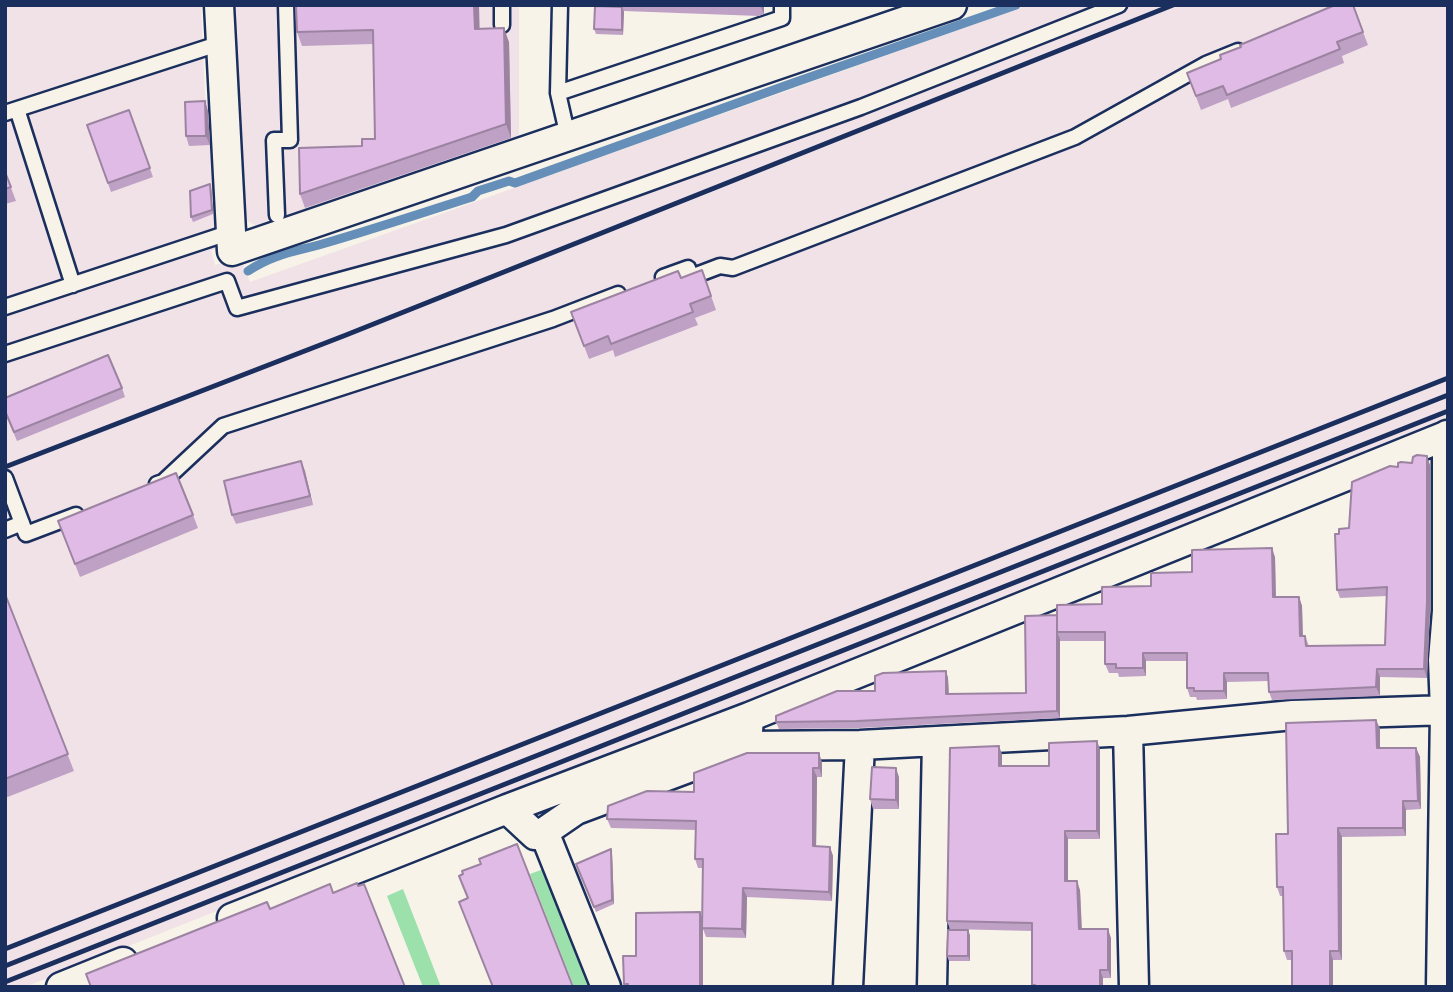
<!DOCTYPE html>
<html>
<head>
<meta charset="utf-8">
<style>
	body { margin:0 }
	#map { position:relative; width:1453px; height:992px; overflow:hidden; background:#f7f3e8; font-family:Caveat,sans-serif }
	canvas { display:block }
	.frame { position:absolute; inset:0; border:7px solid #1b2f5e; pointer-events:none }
</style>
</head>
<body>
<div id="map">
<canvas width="1453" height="992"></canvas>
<div class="frame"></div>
</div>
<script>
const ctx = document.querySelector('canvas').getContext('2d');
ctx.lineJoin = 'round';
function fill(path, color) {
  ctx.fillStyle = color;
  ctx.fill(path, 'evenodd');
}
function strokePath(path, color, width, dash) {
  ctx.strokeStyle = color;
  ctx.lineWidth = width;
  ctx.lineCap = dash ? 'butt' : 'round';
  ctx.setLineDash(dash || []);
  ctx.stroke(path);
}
const built = new Path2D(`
	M5,5H201L205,98L219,111L224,246L211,251L215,265L240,257L250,282L1028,5H1448V423L25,987H5Z
	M232,5H519V148L268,232L243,219Z`);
const green = new Path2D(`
	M549,867L595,987H574L530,874Z
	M403,889L441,987H423L387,896Z`);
const stream = new Path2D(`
	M248,271C277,252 297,252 329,242C377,228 425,212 472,197L478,191L509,181L515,183L793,83L1016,5`);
const lane = new Path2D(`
	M502,5V25
	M560,5L558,93L568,137
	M558,93L782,18V5
	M17,109L73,285
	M5,113L221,43
	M277,215L274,140H290L286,5
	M663,277L688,268L691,277L720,266L733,268L1075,137L1206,64L1238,51
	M5,307L231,232
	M5,354L227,281L237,308L506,235L861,107L1119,5
	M5,478L26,534L76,515
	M157,484L163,482L223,426L553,319L618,294
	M5,530L22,523`);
const street = new Path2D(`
	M219,5L232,251L952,5
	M1128,731L1134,987
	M747,746L749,717L1448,435
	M507,809L749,717
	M232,918L507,809L535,835L544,832
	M61,987L123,962
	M606,987L544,832L576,810L747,746L860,745L1128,731L1293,715L1448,710
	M848,987L860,745
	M932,987L937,741
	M1441,987L1445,710L1443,660L1447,611V435`);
const rail = new Path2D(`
	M5,467L346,335L1173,5
	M5,949L1448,378
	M5,966L1448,395
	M5,982L1448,411`);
const wall = new Path2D(`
	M296,5H479V29L509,42L511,138L305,208L300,194L362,146L375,139L373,44L302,46L297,32Z
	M610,5H764V14L759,16L624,11L623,35L596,34L594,29L611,7Z
	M1363,32L1368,45L1342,56L1344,63L1231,108L1228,99L1201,110L1187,73Z
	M205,101L208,111L210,145L189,146L186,136Z
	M129,110L153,177L111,192L87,125Z
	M5,172L16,201L5,204Z
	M211,188L213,214L193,222L191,217Z
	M702,270L716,310L695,318L698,325L615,357L613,350L589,359L571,312L681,278Z
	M122,388L125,397L17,441L5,412Z
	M301,461L313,505L236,524L232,515Z
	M1430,465V610L1427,678L1380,677V696L1272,700L1269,692V681L1227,682V699L1197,700L1196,697H1190L1187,688V661H1146V676L1119,677L1118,673H1109L1105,664V641H1060V639V718L859,728L779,729L776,722L946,671L948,678L949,694L1026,693L1057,615L1102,604L1192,572L1275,557L1276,597H1299L1302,606L1303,636H1305L1309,646L1385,645L1387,596L1340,598L1337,590L1339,534L1349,528L1398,467Z
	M193,515L198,528L80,577L58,521Z
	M5,594L74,771L5,798Z
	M1376,720L1380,729V748H1416L1420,757L1421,809L1406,810V836L1342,837V960H1287L1284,951L1283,896H1280L1277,887L1288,834Z
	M1100,749V839H1068V881L1080,890L1082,929L1111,938V978H1103V987H1032V931L950,929L947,921L1002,754V766H1049Z
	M822,762V777H817L816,846L830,847L833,856L832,901L747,897L746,938L706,937L703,929V987H625L624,984L636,956L700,912L702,919L703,868H698L695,859V830L611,828L607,819L694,792Z
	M899,777V809H873L870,799Z
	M612,854L614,904L596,912L576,864Z
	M970,935V961H949L947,956Z`);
const shadedWall = new Path2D(`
	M474,5H479L480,43L475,29Z
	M760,5H764V14Z
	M622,7L624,12L623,35L622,30Z
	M504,28L509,42L511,138L506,124Z
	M205,101L208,111L210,145L206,136Z
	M210,184L211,188L213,214L212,210Z
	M1427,456L1430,465V610L1427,678L1424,669Z
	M301,461L305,471L313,505L310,496Z
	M1272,548L1275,557L1276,606L1273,597Z
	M1299,597L1302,606L1303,644L1300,636Z
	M1057,615V632L1060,639V718L1057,711Z
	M1143,653L1146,661V676L1143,668Z
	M1377,669L1380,677V696L1376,687Z
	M946,671L948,678L949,701L946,694Z
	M1224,673L1227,682V699L1224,691Z
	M1376,720L1380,729V757L1377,748Z
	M1097,741L1100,749V839L1097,831Z
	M999,746L1002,754V775L999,766Z
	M1416,748L1420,757L1421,809L1418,801Z
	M819,753L822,762V777L819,768Z
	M813,768L817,777L816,855L813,846Z
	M896,768L899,777V809L896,800Z
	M1403,801L1406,810V836L1403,828Z
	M1338,828L1342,837V960L1339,951Z
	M1065,831L1068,839V890L1065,881Z
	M830,847L833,856L832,901L829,892Z
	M611,849L612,854L614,904L612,900Z
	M1077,881L1080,890L1082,938L1079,929Z
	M743,888L747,897L746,938L742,929Z
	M700,912L703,920V987H700Z
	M1108,929L1111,938V978L1108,970Z
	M968,930L970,935V961L968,956Z
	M1330,951L1333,960V987H1330Z
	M1100,970L1103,978V987H1100Z`);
const building = new Path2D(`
	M296,5H474L475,29L504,28L506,124L300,194L299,148L362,146V139H375L373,30L297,32Z
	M1335,5H1353L1363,32L1337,42L1340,49L1227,95L1223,86L1196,96L1187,73L1221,59L1220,55L1241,47L1240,45Z
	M595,6L622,7V30L594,29Z
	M205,101L206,136H186L185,102Z
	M129,110L150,168L108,183L87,125Z
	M5,172L11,187L5,189Z
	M210,184L212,210L191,217L190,191Z
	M702,270L711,296L690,304L693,312L611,344L608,336L584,346L571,312L678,271L681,278Z
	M108,355L122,388L14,432L5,411V398Z
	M1417,455L1427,456V602L1424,669H1377L1376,687L1269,692L1268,673H1224V691H1194V688H1187V653H1143V668H1116V664H1105V632H1057V605L1102,604V587L1151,586V573L1192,572V550L1272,548L1273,597H1299L1300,636H1305L1306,646L1385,645L1387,587L1337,590L1335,534H1339V529L1349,528L1352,482L1390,466L1398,467V463L1401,462L1412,463L1413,457Z
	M301,461L310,496L232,515L224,481Z
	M176,473L193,515L75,564L58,521Z
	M5,594L68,754L5,779Z
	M1057,615V711L857,721L776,722V716L837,691H875V676L883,673L946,671V694L1026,693L1025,616Z
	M1376,720L1377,748H1416L1418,801H1403V828H1338L1339,951H1330V987H1292V951H1284L1283,887H1277L1276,834H1288L1286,723Z
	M1097,741V831H1065V881H1077L1079,929H1108V970H1100V987H1035V985H1032V923L947,921L950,748L999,746V766H1049V743Z
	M747,753H819V768H813V846L830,847L829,892L743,888L742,929L702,928L703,859H695L696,821L607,819L608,806L647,791L694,792V773Z
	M872,767L896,768V800L870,799Z
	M517,844L573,987H493L459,902L468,898L459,876L463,874L462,871L481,864L479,859Z
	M611,849L612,900L594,907L576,864Z
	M357,883L358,886L364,884L405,987H91L86,974L267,902L270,909L330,884L333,893Z
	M700,912V987H628V984H624L623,956H636V913Z
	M948,930H968V956H947Z`);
fill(built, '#f0e2e7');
fill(green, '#9ce0ac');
strokePath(stream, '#658fb9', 9);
strokePath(lane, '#1b2f5e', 19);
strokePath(street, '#1b2f5e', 33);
strokePath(lane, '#f7f3e8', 14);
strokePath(street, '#f7f3e8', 28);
strokePath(rail, '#1b2f5e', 5);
fill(wall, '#c0a1c6');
fill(shadedWall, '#9c83a1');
fill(building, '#dfbbe6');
strokePath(building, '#9c83a1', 2);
</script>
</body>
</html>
